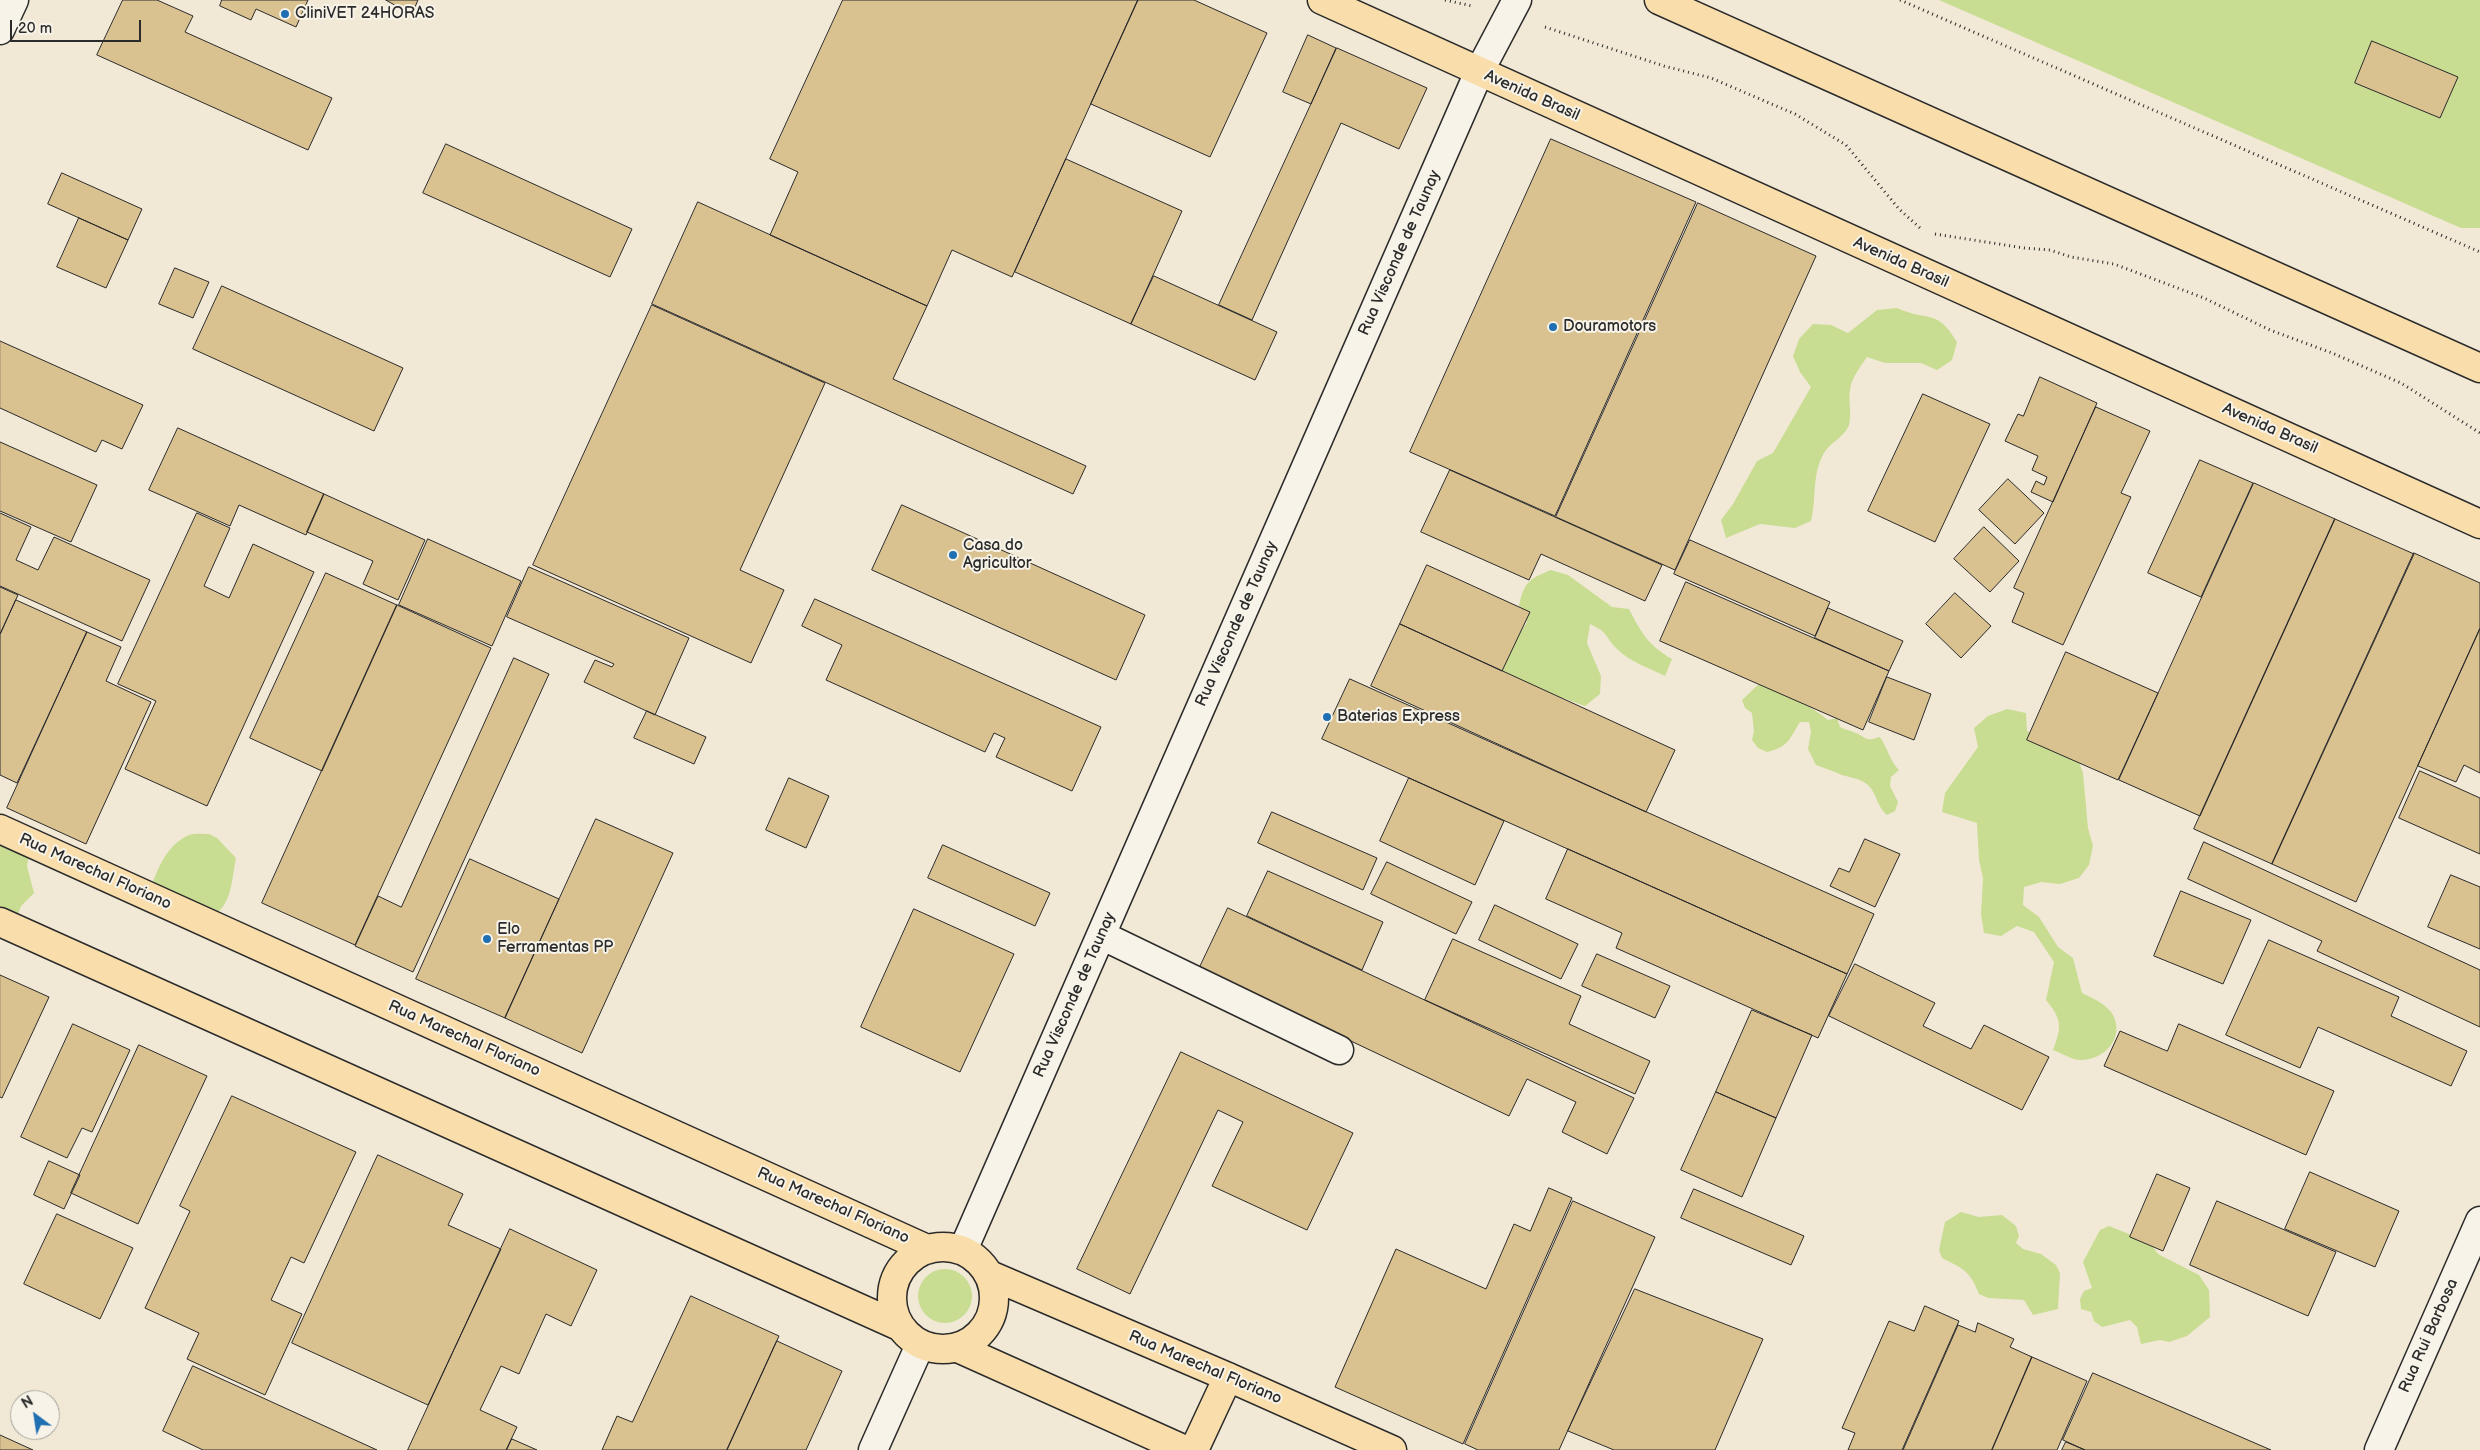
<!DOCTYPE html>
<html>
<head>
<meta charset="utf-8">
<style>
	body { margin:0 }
	#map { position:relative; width:2480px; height:1450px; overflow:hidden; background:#f1e9d6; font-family:"Balsamiq Sans",sans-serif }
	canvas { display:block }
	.north { position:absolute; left:10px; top:1390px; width:50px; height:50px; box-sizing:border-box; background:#f7f3e8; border:1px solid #a5a39c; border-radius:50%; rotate:329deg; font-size:14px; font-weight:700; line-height:20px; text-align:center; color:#2b2b2b }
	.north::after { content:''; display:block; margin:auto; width:18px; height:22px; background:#1f6fb2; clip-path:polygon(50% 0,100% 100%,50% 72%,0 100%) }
	.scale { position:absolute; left:10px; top:20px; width:131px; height:22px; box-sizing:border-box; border:2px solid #2b2b2b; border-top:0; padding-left:6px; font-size:15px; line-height:18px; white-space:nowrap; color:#2b2b2b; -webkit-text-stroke:4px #f7f3e8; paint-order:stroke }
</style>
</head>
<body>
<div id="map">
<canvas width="2480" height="1450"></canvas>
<div class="north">N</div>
<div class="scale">20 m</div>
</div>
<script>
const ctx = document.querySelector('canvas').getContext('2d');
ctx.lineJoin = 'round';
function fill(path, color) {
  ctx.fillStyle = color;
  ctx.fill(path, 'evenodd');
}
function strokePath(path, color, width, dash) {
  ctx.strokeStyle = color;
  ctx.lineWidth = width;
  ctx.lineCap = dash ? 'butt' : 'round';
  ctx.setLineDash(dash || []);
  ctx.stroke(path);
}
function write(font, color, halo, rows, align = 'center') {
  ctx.font = font + ' "Balsamiq Sans",sans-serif';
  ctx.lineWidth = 4;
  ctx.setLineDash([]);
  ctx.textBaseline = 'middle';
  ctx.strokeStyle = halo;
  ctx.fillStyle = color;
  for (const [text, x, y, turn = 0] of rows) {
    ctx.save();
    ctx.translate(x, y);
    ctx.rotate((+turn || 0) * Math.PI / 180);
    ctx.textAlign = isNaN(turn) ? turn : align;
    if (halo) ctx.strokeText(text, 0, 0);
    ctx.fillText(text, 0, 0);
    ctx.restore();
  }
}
const green = new Path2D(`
	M1939,0H2480V228H2461Z
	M1897,308C1928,322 1937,308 1957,342L1952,360L1937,370L1921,363H1885L1867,357C1861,366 1851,378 1850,390C1848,401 1852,415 1849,425C1844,437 1833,441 1826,450C1811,471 1817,498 1811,521L1795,528L1760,524L1726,538L1721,520L1733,504L1757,461L1773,453L1811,387L1800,372L1793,356L1799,339L1813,324L1831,325L1848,333L1877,310Z
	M1551,570L1568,575L1612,607L1629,609C1642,634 1648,645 1672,659L1665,676C1649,668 1628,661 1616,648C1603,634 1610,634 1590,624L1587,643L1601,676L1600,694L1585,706L1526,685L1508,682L1499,666L1527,622L1519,606C1524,582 1529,579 1551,570Z
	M1761,682C1783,694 1809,704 1828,720L1837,718L1840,727C1845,730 1850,730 1856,733C1868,738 1864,742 1880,737C1888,748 1889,760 1899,770L1891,777L1890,786L1898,802L1895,811L1887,815C1877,807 1877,794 1868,785C1860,778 1851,778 1842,775C1834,772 1825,768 1816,765L1808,749L1811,731L1809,722H1800C1789,739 1789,747 1767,752L1758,748L1752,740L1754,731L1752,713L1745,708L1742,700Z
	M2007,709L2026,713L2027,731L2077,756L2083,773L2088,828L2093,846L2089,865L2079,878L2060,884L2041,882L2024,887L2023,905L2039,917L2058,947L2073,958L2082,993C2092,998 2107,1004 2113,1015C2125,1038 2104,1061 2079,1060C2071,1059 2061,1053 2053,1050C2062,1027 2062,1019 2046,1000L2054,962L2034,932L2017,926L2001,936L1984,933L1981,914L1983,878L1979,860L1977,823L1942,812L1945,793L1978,747L1974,728L1988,716Z
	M0,825L30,848L27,866L34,893L21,906L15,923L0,937Z
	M209,834L217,838L236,858C232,877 232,906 213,915L151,888C158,867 167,845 189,835C194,833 203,834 209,834Z
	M1961,1212L1979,1217L2002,1215L2016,1226L2019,1236L2016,1243L2023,1249L2041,1254L2056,1265L2060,1273L2058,1309L2033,1315L2024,1300L1988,1298L1979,1294C1970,1271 1964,1269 1942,1258L1939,1250L1945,1222Z
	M2109,1226L2129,1234L2153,1247L2158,1254L2199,1275L2209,1290L2210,1317L2187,1336L2169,1342L2160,1340L2141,1344L2137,1327L2130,1320L2102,1327L2094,1321L2091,1312L2081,1309L2080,1299L2084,1291L2092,1288L2083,1262L2100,1230Z
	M918 1296a27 27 0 1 1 54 0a27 27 0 1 1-54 0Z`);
const building = new Path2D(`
	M123,0H157L193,16L185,32L332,98L308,150L97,55Z
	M222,0H308L296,27L256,9L251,20L220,6Z
	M386,0H418L412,14Z
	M843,0H1138L1012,277L952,250L927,306L770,235L798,172L770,159Z
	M1138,0H1194L1267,33L1210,157L1091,104Z
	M1308,35L1336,48L1311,104L1283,92Z
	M2372,41L2458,77L2440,118L2355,83Z
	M1337,48L1427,88L1399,149L1341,123L1252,320L1219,305Z
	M1551,139L1696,202L1555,516L1410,452Z
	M446,144L632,229L610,277L423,193Z
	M1066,159L1182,211L1131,324L1015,272Z
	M62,173L142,209L128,240L48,204Z
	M698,202L927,306L893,379L1086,466L1073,494L652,304Z
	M1698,203L1816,256L1675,570L1556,517Z
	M79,218L128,240L106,288L57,267Z
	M175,268L209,282L193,318L159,304Z
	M1154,276L1277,332L1255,380L1131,324Z
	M222,286L403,368L374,431L193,349Z
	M652,305L825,383L740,570L784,590L751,663L533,565Z
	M0,341L143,405L122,449L102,440L96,452L0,408Z
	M2040,377L2097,403L2053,502L2031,492L2036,481L2044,485L2047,477L2032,470L2038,456L2005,441L2018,414L2023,416Z
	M1923,394L1990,424L1935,542L1868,511Z
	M2096,407L2150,431L2121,493L2131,497L2063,645L2012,622L2024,593L2014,588Z
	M178,428L324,494L306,535L239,505L230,526L149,490Z
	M0,442L97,485L71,542L0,511Z
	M2200,460L2253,483L2201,597L2148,573Z
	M1450,470L1662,565L1645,601L1541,554L1529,580L1421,532Z
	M2008,479L2044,513L2015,544L1979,510Z
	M2254,483L2335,519L2200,816L2119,780Z
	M324,494L425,540L398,600L363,584L373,561L307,532Z
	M902,505L1145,615L1116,680L872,570Z
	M0,513L31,527L16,560L38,570L54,537L150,580L122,641L0,586Z
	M197,513L230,528L204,586L229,598L253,544L314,572L207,806L125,769L156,701L118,684Z
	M2335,519L2414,554L2272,864L2194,829Z
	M1984,527L2019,561L1990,592L1954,559Z
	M428,539L521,581L492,646L399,605Z
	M1690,540L1830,602L1815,636L1674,574Z
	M2414,553L2480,583V628L2356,902L2272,864Z
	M1427,565L1530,612L1502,671L1400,624Z
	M529,567L689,638L655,715L584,682L595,660L612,667L614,664L507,617Z
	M326,573L397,605L322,771L250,738Z
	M1686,582L1889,671L1863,730L1660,641Z
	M0,587L18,595L0,634Z
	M1955,593L1991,626L1961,658L1926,624Z
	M815,599L1101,727L1072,791L996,757L1005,738L994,733L985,752L826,680L842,645L802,626Z
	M16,600L87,632L17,783L0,775V635Z
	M397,605L491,648L355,945L262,903Z
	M1828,608L1903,641L1889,671L1815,638Z
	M1400,624L1675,750L1646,812L1371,686Z
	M2480,629V773L2464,765L2456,782L2418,766Z
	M87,632L121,647L106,681L151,702L86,844L7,808Z
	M2066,652L2158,693L2118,780L2027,740Z
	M514,658L549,674L413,972L355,946L378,896L401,907Z
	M1887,677L1931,694L1914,740L1869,722Z
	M1350,679L1874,914L1847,974L1322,739Z
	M647,711L706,737L694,764L634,738Z
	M2420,771L2480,798V854L2399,818Z
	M789,778L829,796L806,848L766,830Z
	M1409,778L1504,821L1475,885L1380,841Z
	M1272,812L1377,858L1363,890L1258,843Z
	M596,819L673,853L582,1053L505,1018Z
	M1865,839L1900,854L1875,907L1830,886L1839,868L1849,872Z
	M2204,842L2480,970V1027L2317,951L2322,941L2188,879Z
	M943,845L1050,893L1035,926L928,878Z
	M1568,849L1847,974L1818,1038L1616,948L1622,933L1546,899Z
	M470,859L559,899L505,1018L416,979Z
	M1387,862L1472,902L1456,934L1371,894Z
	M1268,871L1383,922L1362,970L1247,916Z
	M2451,875L2480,887V949L2428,927Z
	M2181,891L2251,920L2223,984L2154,956Z
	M1495,905L1578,944L1561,979L1479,940Z
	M1228,908L1634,1098L1607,1154L1562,1132L1576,1102L1527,1079L1509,1116L1199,969Z
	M914,909L1014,954L960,1072L861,1027Z
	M1453,939L1581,996L1569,1024L1650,1061L1635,1094L1425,1000Z
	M2269,940L2399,997L2391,1016L2467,1051L2451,1086L2318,1027L2300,1068L2226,1035Z
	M1597,954L1670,986L1655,1018L1582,986Z
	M1855,964L1935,1003L1923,1026L1971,1049L1984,1025L2049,1057L2022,1110L1829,1016Z
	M0,975L49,997L2,1098L0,1097Z
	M1752,1010L1812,1035L1776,1118L1716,1092Z
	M73,1024L130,1050L92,1132L82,1128L67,1158L21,1137Z
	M2179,1024L2334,1091L2306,1155L2104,1066L2120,1031L2167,1051Z
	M139,1045L207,1076L138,1224L71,1193Z
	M1181,1052L1353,1133L1307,1230L1212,1186L1243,1122L1218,1110L1130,1294L1077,1269Z
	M1716,1092L1776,1118L1742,1197L1681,1170Z
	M232,1096L356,1152L304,1263L291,1257L271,1300L302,1314L265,1395L187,1359L199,1333L145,1308L190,1211L180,1206Z
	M378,1155L463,1194L448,1225L501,1249L428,1405L292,1343Z
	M49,1161L80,1175L64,1209L34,1195Z
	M2310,1172L2399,1211L2375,1267L2285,1229Z
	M2157,1174L2190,1188L2163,1251L2130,1237Z
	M1549,1188L1572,1198L1463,1444L1335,1387L1396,1249L1486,1289L1514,1224L1530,1231Z
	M1694,1189L1804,1236L1791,1265L1681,1218Z
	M1573,1201L1655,1237L1559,1450H1478L1465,1444Z
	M2217,1201L2336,1252L2308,1316L2190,1265Z
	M57,1214L133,1248L100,1319L24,1284Z
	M510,1229L597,1270L571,1326L546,1314L519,1374L501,1366L480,1410L517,1427L506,1450H408Z
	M1635,1289L1763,1339L1715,1450H1614L1568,1431Z
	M691,1296L779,1336L727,1450H602L617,1416L632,1422Z
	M1925,1306L1959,1321L1902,1450H1848L1855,1433L1842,1428L1889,1321L1914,1331Z
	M1978,1323L2014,1339L2010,1347L2032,1357L1992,1450H1903L1958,1325L1975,1332Z
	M777,1341L842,1371L806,1450H727Z
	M2032,1357L2087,1381L2057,1450H1992Z
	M193,1366L377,1450H203L163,1431Z
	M2093,1373L2271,1450H2085L2063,1440Z
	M0,1435L33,1450H0Z
	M512,1439L537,1450H507Z
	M2066,1442L2085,1450H2062Z`);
const path = new Path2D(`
	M1445,0L1472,6
	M1900,0L2480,252
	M1545,27L1664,66L1711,78L1795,114L1846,145L1899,209L1920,228
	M1935,234L2024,248L2050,250L2071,257L2114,264L2204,298L2270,330L2332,353L2401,383L2480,433`);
const minor = new Path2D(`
	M0,30L14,0
	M1101,935L1339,1050
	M963,1250L1479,72L1517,0
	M873,1450L920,1345
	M2379,1450L2480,1221`);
const major = new Path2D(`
	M1322,0L2480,524
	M1659,0L2480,368
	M0,829L927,1249
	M0,922L899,1326
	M892 1298a51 51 0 1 1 102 0a51 51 0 1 1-102 0Z
	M990,1275L1228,1377L1392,1450
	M958,1348L1185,1450
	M1194,1450L1228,1377`);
const markers = [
	[285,14,5,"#1f6fb2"],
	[1553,327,5,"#1f6fb2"],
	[953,555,5,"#1f6fb2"],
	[1327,717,5,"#1f6fb2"],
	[487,939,5,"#1f6fb2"]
];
const poiNames = [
	["CliniVET 24HORAS",295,14],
	["Douramotors",1563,327],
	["Casa do",963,546],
	["Agricultor",963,564],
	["Baterias Express",1337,717],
	["Elo",497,930],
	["Ferramentas PP",497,948]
];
const streetNames = [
	["Avenida Brasil",1532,96,24],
	["Rua Visconde de Taunay",1400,253,-66],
	["Avenida Brasil",1901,263,24],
	["Avenida Brasil",2270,429,24],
	["Rua Visconde de Taunay",1237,624,-66],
	["Rua Marechal Floriano",95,872,24],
	["Rua Visconde de Taunay",1075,995,-66],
	["Rua Marechal Floriano",464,1039,24],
	["Rua Marechal Floriano",833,1206,24],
	["Rua Rui Barbosa",2429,1336,-66],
	["Rua Marechal Floriano",1205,1368,23]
];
fill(green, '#c8dd92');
fill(building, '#d9c190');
strokePath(building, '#2b2b2b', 1);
strokePath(minor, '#2b2b2b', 31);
strokePath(major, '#2b2b2b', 31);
strokePath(path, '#2b2b2b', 3, [1, 4]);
strokePath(minor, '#f7f3e8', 28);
strokePath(major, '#f9deab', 28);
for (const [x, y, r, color] of markers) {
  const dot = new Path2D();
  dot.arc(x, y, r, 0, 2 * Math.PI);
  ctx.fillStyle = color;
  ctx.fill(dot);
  strokePath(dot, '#f7f3e8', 2);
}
write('16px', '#2b2b2b', '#f7f3e8', poiNames, 'left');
write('16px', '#2b2b2b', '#f7f3e8', streetNames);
</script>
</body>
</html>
